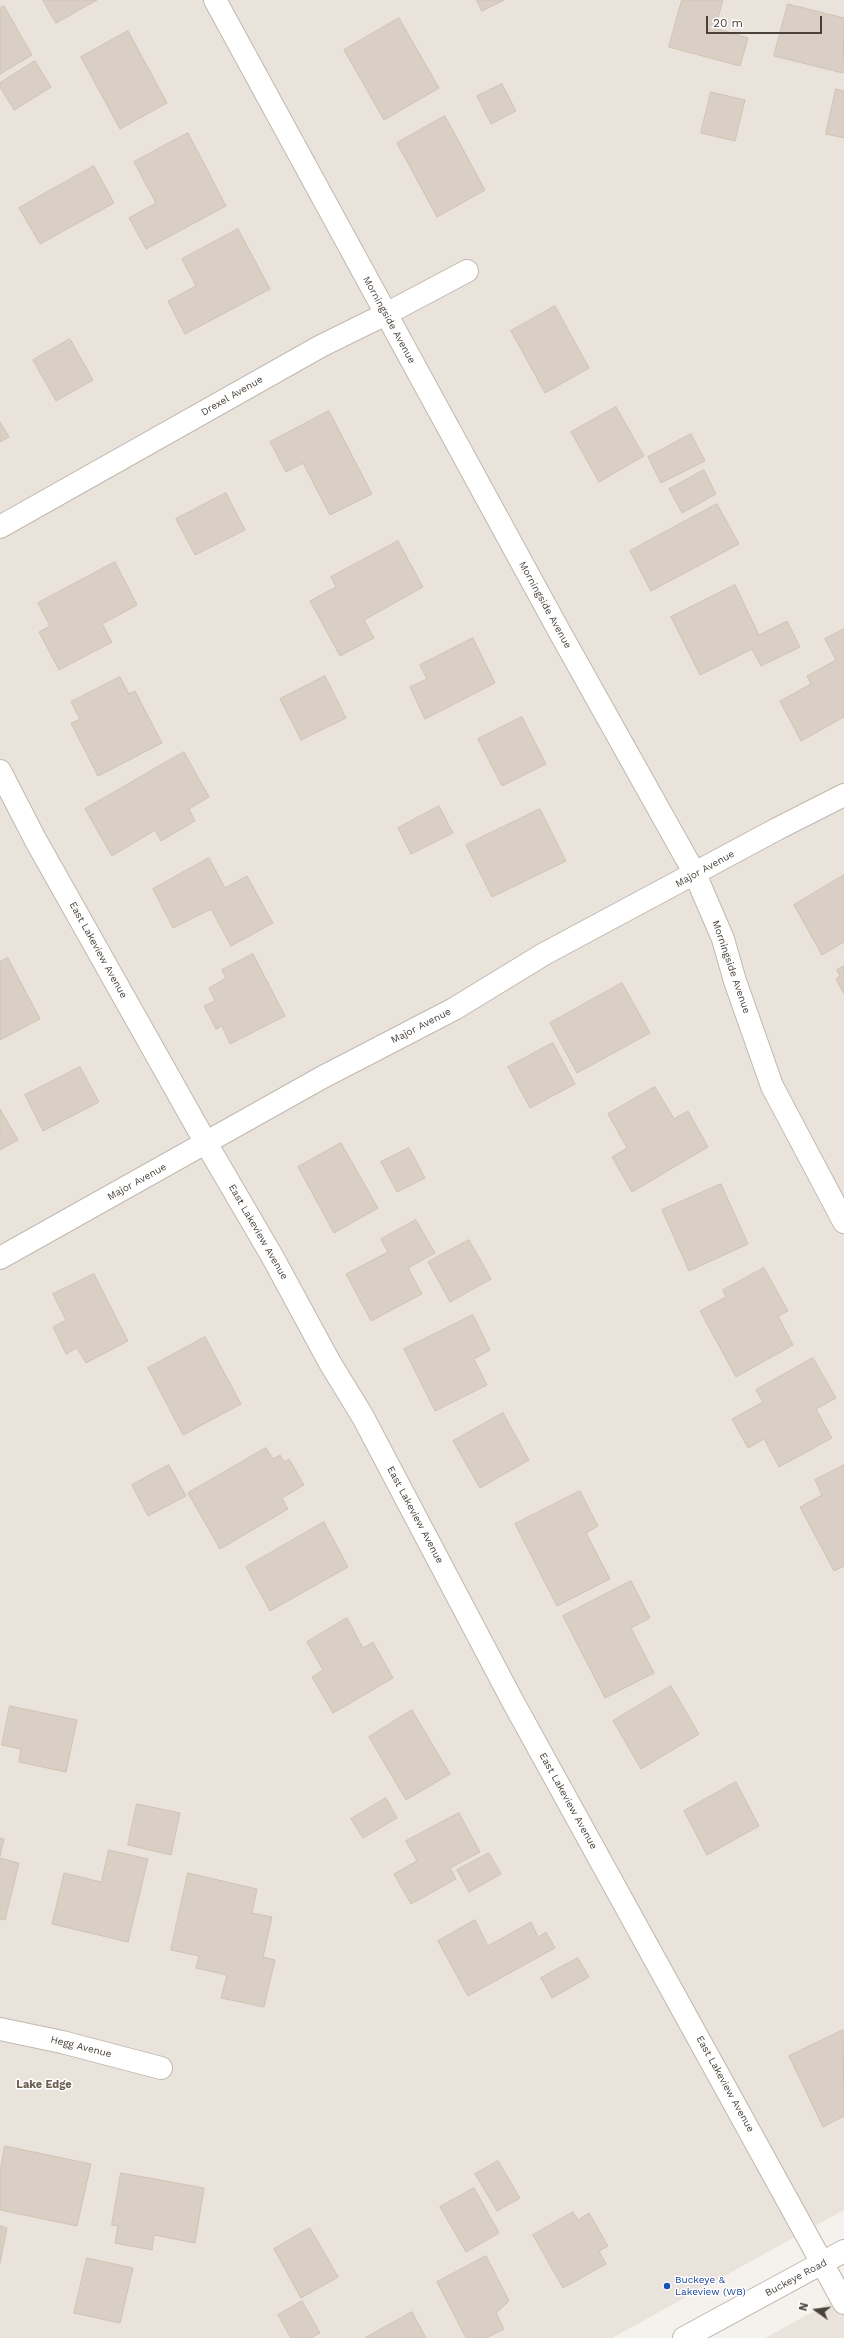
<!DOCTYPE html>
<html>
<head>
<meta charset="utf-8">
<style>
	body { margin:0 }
	#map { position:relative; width:844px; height:2338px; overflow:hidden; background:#f5f1ec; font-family:"Work Sans",sans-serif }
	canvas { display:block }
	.north { position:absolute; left:796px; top:2290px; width:40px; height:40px; -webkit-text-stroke:3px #fff; paint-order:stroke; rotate:284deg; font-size:11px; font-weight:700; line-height:16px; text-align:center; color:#4a423a }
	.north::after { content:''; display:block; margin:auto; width:14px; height:18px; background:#4a423a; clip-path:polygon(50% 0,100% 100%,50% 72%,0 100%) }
	.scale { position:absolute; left:706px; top:16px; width:116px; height:18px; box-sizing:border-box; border:2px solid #4a423a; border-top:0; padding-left:5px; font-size:12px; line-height:14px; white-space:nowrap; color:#4a423a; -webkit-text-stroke:3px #fff; paint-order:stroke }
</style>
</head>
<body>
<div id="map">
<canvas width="844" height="2338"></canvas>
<div class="north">N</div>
<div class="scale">20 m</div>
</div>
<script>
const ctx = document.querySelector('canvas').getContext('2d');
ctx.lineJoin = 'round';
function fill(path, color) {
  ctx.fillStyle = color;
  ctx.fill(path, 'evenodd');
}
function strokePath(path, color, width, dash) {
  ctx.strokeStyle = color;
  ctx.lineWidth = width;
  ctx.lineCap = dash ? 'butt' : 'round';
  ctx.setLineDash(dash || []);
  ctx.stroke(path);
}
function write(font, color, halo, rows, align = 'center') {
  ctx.font = font + ' "Work Sans",sans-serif';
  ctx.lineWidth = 3;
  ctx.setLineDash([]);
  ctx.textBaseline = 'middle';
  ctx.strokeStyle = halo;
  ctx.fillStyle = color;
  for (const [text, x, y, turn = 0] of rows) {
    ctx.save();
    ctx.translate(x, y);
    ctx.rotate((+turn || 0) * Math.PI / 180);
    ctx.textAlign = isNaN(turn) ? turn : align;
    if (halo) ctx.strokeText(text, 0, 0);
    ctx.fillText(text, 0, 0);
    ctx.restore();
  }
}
const residential = new Path2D(`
	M0,0H844V2210L612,2338H0Z
	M844,2295V2338H765Z`);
const building = new Path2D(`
	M43,0H97L56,23Z
	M477,0H504L482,11Z
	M682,0H723L715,28L748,38L740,66L669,47Z
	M788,4L844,18L843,73L774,56Z
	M4,6L32,55L0,74V8Z
	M399,18L439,88L384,120L344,50Z
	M128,31L167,103L120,129L81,57Z
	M35,61L51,87L14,110L0,87V83Z
	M502,84L516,111L491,124L477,96Z
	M836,89L844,91V138L826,134Z
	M711,92L745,100L735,141L701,133Z
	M445,116L485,190L437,217L397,143Z
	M188,133L226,206L146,249L129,218L156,203L134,162Z
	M94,166L114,203L40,244L19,208Z
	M238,229L270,289L185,334L168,301L196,286L182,259Z
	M555,306L589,368L545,393L511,331Z
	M70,339L93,380L56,401L33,360Z
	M616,407L644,456L599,482L571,432Z
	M329,411L372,494L330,515L303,463L286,472L270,442Z
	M0,422L9,437L0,442Z
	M691,434L705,461L661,483L648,457Z
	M704,470L716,494L682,513L669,489Z
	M226,493L245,530L195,555L176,519Z
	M717,504L739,544L651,591L630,551Z
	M398,541L423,587L364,620L374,638L340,656L310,601L336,587L331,577Z
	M115,562L137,605L102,624L112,642L59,670L39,632L50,626L38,603Z
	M735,585L759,635L787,621L800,647L761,666L752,649L700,675L671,617Z
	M844,629V717L801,741L780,701L811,684L807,676L836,660L825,639Z
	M473,638L495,683L425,719L410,687L427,679L420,665Z
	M325,676L346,718L301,740L280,699Z
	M120,677L129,694L135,691L162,743L98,776L71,723L80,719L71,702Z
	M522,717L546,764L502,786L478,739Z
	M184,752L209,797L189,809L195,821L161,841L155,830L112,856L85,809Z
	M439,806L453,833L411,854L398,828Z
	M540,809L566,861L492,897L466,845Z
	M209,858L225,888L247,876L273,923L231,946L211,909L173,928L153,889Z
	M844,875V942L822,955L794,905Z
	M253,954L285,1016L230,1044L222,1026L216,1029L204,1006L215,1001L209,988L226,978L222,970Z
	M8,958L40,1019L0,1040V962Z
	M844,966V994L836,979L840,976L837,970Z
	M622,983L650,1033L577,1073L550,1023Z
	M553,1043L575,1084L530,1108L508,1067Z
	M80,1067L99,1102L43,1131L25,1095Z
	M655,1087L674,1119L688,1111L708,1147L632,1192L612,1157L627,1148L608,1114Z
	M0,1109L18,1140L0,1150Z
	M341,1143L378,1208L334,1233L298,1167Z
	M409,1148L425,1178L397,1192L381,1162Z
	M721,1184L748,1244L689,1271L662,1210Z
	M416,1220L435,1253L408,1268L422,1294L371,1321L346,1274L388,1252L381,1239Z
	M469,1240L491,1279L450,1302L428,1262Z
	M764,1268L788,1311L778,1316L793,1345L736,1377L700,1311L726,1297L723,1290Z
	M94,1274L128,1341L86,1363L77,1348L66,1354L53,1327L66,1320L53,1294Z
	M473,1315L490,1350L474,1359L487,1385L435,1411L404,1349Z
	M205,1337L241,1404L183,1435L148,1368Z
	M813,1358L836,1398L816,1409L832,1438L779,1467L764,1439L748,1448L732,1419L763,1402L756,1390Z
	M503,1413L529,1460L480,1488L453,1441Z
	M266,1448L273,1459L280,1455L284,1462L289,1459L304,1485L282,1498L288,1509L220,1549L188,1493Z
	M169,1465L186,1496L148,1516L132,1485Z
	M844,1465V1566L834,1571L800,1507L822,1495L815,1480Z
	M580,1491L598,1526L586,1533L610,1579L557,1606L515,1524Z
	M324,1522L348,1567L270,1611L246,1567Z
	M631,1581L650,1618L631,1628L654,1673L605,1698L563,1616Z
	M347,1618L363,1648L373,1642L393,1678L333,1713L312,1677L323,1670L307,1642Z
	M671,1686L699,1734L641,1769L613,1721Z
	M10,1706L77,1720L66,1772L19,1762L21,1749L2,1745Z
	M412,1710L450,1774L406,1800L369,1737Z
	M736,1782L759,1826L707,1855L684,1811Z
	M386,1798L397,1818L363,1838L351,1819Z
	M137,1804L180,1813L171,1855L128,1845Z
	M459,1813L480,1852L450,1868L456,1879L411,1904L394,1874L417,1861L406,1841Z
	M0,1838L4,1839L0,1856Z
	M109,1850L148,1859L128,1942L52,1924L64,1873L101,1882Z
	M489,1853L501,1874L469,1892L457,1870Z
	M0,1858L19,1863L5,1920L0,1919Z
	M188,1873L257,1889L252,1913L272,1917L263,1957L275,1960L264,2007L221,1998L227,1975L196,1968L199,1956L171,1950Z
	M475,1920L488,1946L531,1922L538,1937L546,1932L555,1948L468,1996L438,1941Z
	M578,1958L589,1977L552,1998L541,1978Z
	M843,2030L844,2116L823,2127L789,2056Z
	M5,2146L91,2164L77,2226L0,2210V2172Z
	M498,2161L520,2198L497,2211L475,2174Z
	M121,2173L204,2188L195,2243L154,2235L152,2250L115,2243L118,2226L112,2225Z
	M474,2188L499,2233L466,2252L440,2207Z
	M573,2212L578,2220L589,2213L608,2246L599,2251L606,2264L563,2288L533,2235Z
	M0,2226L7,2228L0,2263Z
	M310,2228L338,2277L301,2298L274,2249Z
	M486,2256L509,2301L496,2313L504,2329L486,2338H466L437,2282Z
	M87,2258L133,2268L120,2323L74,2313Z
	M302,2301L320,2333L311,2338H291L278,2315Z
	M412,2312L426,2338H365Z`);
const minor = new Path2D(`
	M215,0L558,629L695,874L723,939L735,981L772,1086L844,1222
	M0,527L321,346L386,314L467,271
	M0,771L35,839L206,1143L272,1256L330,1363L363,1417L512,1700L844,2303
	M0,1258L321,1078L454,1009L544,954L777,829L844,795
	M0,2029L62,2042L161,2068
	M684,2338L844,2251`);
const markers = [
	[667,2286,4,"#1a4fb4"]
];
const streetNames = [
	["Morningside Avenue",389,320,61],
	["Drexel Avenue",232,396,-30],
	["Morningside Avenue",545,605,61],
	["Major Avenue",705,869,-29],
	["East Lakeview Avenue",98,950,61],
	["Morningside Avenue",731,967,71],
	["Major Avenue",421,1026,-27],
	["Major Avenue",137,1182,-29],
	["East Lakeview Avenue",258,1232,60],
	["East Lakeview Avenue",415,1515,62],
	["East Lakeview Avenue",568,1801,61],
	["Hegg Avenue",81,2047,14],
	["East Lakeview Avenue",725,2084,61],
	["Buckeye Road",796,2278,-28]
];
const transitNames = [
	["Buckeye &",675,2280],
	["Lakeview (WB)",675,2292]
];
const neighbourhoodNames = [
	["Lake Edge",44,2085]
];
fill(residential, '#e9e3db');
fill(building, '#d9cfc5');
strokePath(building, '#d1c3b5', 1);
strokePath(minor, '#c1b8af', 24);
strokePath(minor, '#fff', 22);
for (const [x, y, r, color] of markers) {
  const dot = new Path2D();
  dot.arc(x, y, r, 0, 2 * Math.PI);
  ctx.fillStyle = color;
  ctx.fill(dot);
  strokePath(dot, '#fff', 1.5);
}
write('10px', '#4a423a', '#fff', streetNames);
write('10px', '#164399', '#fff', transitNames, 'left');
write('bold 11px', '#6c5e51', '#fff', neighbourhoodNames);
</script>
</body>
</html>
